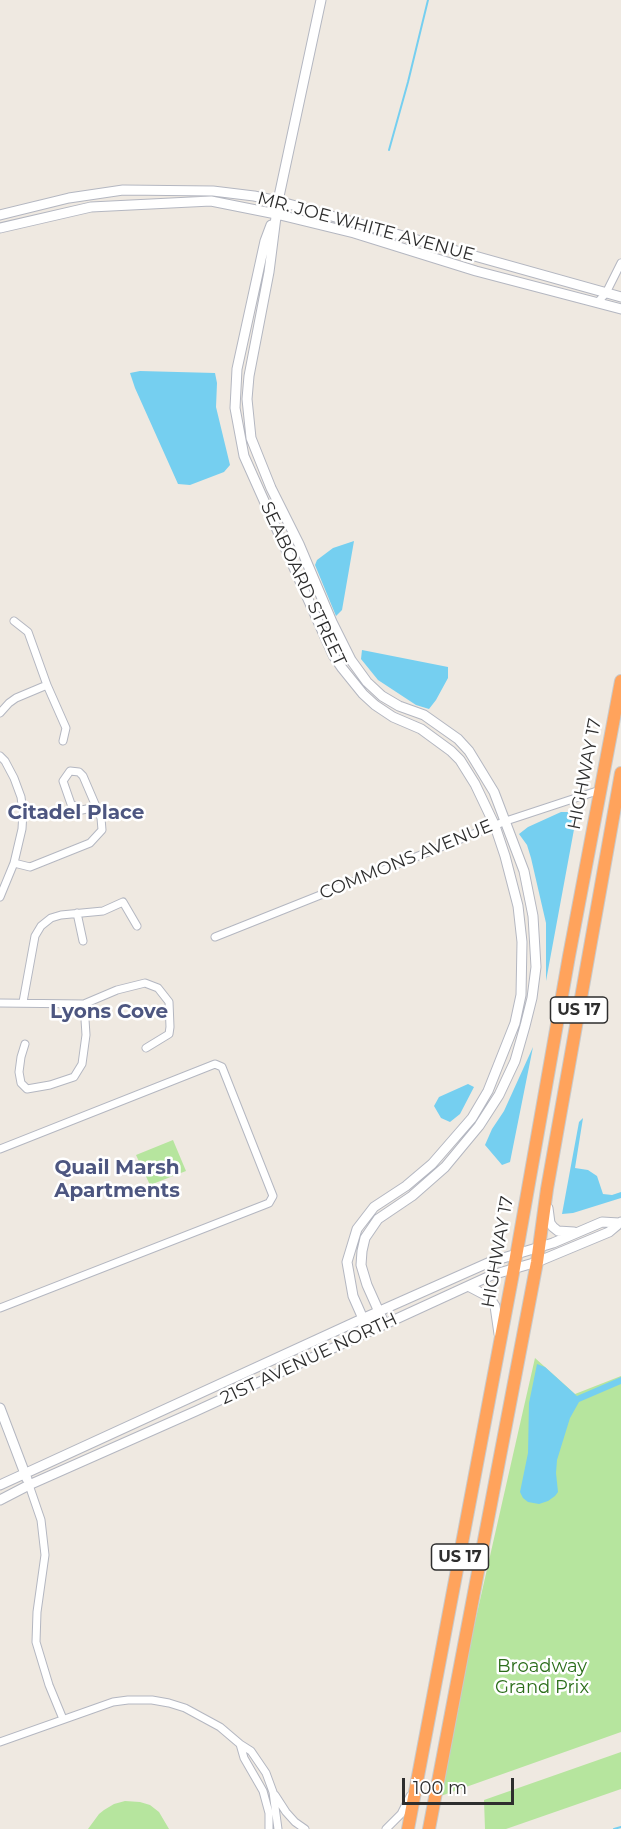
<!DOCTYPE html>
<html>
<head>
<meta charset="utf-8">
<style>
  body { margin:0 }
  #map { position:relative; width:621px; height:1829px; overflow:hidden; background:#efe9e1; font-family:Montserrat,sans-serif }
  canvas { display:block }
  .scale { position:absolute; left:402px; top:1778px; width:112px; height:27px; box-sizing:border-box; border:3px solid #2e2e2e; border-top:0; padding-left:8px; font-size:18px; line-height:21px; white-space:nowrap; color:#2e2e2e; -webkit-text-stroke:4px #fff; paint-order:stroke }
</style>
</head>
<body>
<div id="map">
<canvas width="621" height="1829"></canvas>
<div class="scale">100 m</div>
</div>
<script>
const ctx = document.querySelector('canvas').getContext('2d');
ctx.lineJoin = 'round';
function fill(path, color) { ctx.fillStyle = color; ctx.fill(path, 'evenodd'); }
const poly = rows => new Path2D(rows.map(r => 'M' + r).join(''));
function strokePath(path, color, width, dash) { ctx.strokeStyle = color; ctx.lineWidth = width; ctx.lineCap = dash ? 'butt' : 'round'; ctx.setLineDash(dash || []); ctx.stroke(path); }
function label(font, color, halo, rows, align = 'center') {
  ctx.font = font + ' Montserrat,sans-serif'; ctx.lineWidth = 5; ctx.setLineDash([]); ctx.textBaseline = 'middle'; ctx.strokeStyle = halo; ctx.fillStyle = color; for (const [text, x, y, turn = 0] of rows) {
    ctx.save(); ctx.translate(x, y); ctx.rotate((+turn || 0) * Math.PI / 180); ctx.textAlign = isNaN(turn) ? turn : align; if (halo) ctx.strokeText(text, 0, 0); ctx.fillText(text, 0, 0); ctx.restore();
  }
}
const green = poly([
  [173,1140,186,1171,150,1185,136,1155],
  [535,1358,575,1394,621,1376,621,1732,435,1798],
  [621,1752,621,1789,506,1829,485,1829,484,1800],
  [125,1801,140,1802,150,1805,159,1812,169,1829,88,1829,99,1814,104,1810,114,1804]
]);
const water = poly([
  [140,371,215,373,217,383,216,407,230,465,224,472,190,485,178,484,135,388,130,373],
  [354,541,342,610,336,616,315,565,317,560,333,548],
  [362,650,448,667,448,678,436,700,429,709,416,705,378,680,361,659],
  [561,812,570,812,574,816,575,824,546,981,546,923,531,858,527,845,519,834,528,827],
  [533,1047,510,1162,502,1165,485,1145,492,1129,504,1111],
  [468,1084,474,1087,460,1114,450,1122,441,1118,434,1106,439,1097],
  [583,1118,575,1168,588,1170,597,1176,603,1194,612,1195,621,1192,621,1198,573,1213,562,1214,579,1122],
  [537,1364,545,1367,577,1396,621,1377,621,1384,579,1402,570,1418,557,1460,556,1473,558,1492,555,1496,548,1501,539,1504,528,1502,523,1498,520,1492,528,1453,529,1403]
]);
const stream = poly([
  [389,150,408,82,428,0],
  [614,1829,621,1827]
]);
const street = poly([
  [597,303,606,293,621,263],
  [14,621,28,632,47,685,66,728,63,741],
  [0,713,9,703,16,698,47,685],
  [0,756,5,761,14,778,21,797,23,812,22,829,14,863,0,897],
  [14,863,30,867,90,843,102,830,101,818,83,776,79,772,70,771,63,781,71,804,82,810,96,807],
  [77,913,83,941],
  [215,937,506,821,600,790],
  [23,1002,35,936,41,926,51,918,61,915,103,911,123,902,137,926],
  [0,1003,84,1004,117,990,145,983,158,988,169,1002,170,1027,169,1034,146,1048],
  [25,1044,21,1057,19,1072,21,1083,27,1089,50,1085,74,1077,82,1064,86,1035,84,1004],
  [0,1149,215,1064,222,1067,273,1196,269,1203,264,1205,0,1308],
  [29,1485,41,1520,45,1555,37,1612,36,1642,49,1685,63,1719],
  [0,1742,113,1702,128,1700,152,1700,169,1703,185,1708,220,1727,240,1744,251,1751,266,1773,273,1792,278,1829],
  [240,1744,244,1758,263,1791,269,1813,269,1829],
  [275,1795,286,1812,295,1822,305,1829],
  [386,1829,401,1814,410,1796]
]);
const secondary = poly([
  [321,0,278,201,269,272,249,376,247,399,251,438,271,488,299,544,332,622,351,660,367,682,382,696,399,706,424,715,458,739,469,751,494,792,524,871,533,916,536,967,532,998,525,1026,515,1061,499,1095,479,1126,445,1167,412,1196,378,1219,365,1238,362,1251,361,1265,367,1285,384,1323],
  [0,215,69,198,123,190,213,191,254,196,278,201,621,297],
  [271,225,265,241,237,369,235,408,244,456,333,655,342,668,363,694,375,705,393,717,421,729,451,751,460,760,475,784,495,826,505,856,518,906,522,942,521,995,515,1023,488,1091,472,1118,432,1164,406,1186,374,1207,357,1229,347,1262,353,1296,368,1330],
  [0,228,91,207,211,201,276,214,354,233,476,271,621,309],
  [548,1208,550,1223,553,1227,558,1231,574,1232],
  [468,1286,489,1297,495,1306,499,1334],
  [0,1408,27,1479],
  [0,1485,364,1318,490,1262,553,1243,602,1222,619,1223],
  [0,1500,29,1485,196,1411,468,1286,492,1275,537,1262,609,1232,621,1222]
]);
const highway = poly([
  [408,1829,514,1268,569,956,621,681],
  [429,1829,537,1262,547,1189,621,773]
]);
const shields = [
  [579,1010,57],
  [460,1557,57]
];
const shieldNames = [
  ["US 17",579,1010],
  ["US 17",460,1557]
];
const streetNames = [
  ["MR. JOE WHITE AVENUE",366,227,15],
  ["SEABOARD STREET",303,584,65],
  ["HIGHWAY 17",585,774,-79],
  ["COMMONS AVENUE",406,860,-22],
  ["HIGHWAY 17",498,1252,-80],
  ["21ST AVENUE NORTH",309,1359,-25]
];
const parkNames = [
  ["Broadway",542,1667],
  ["Grand Prix",542,1688]
];
const neighbourhoodNames = [
  ["Citadel Place",76,813],
  ["Lyons Cove",109,1012],
  ["Quail Marsh",117,1168],
  ["Apartments",117,1191]
];
fill(green, '#b6e59e');
fill(water, '#75cff0');
strokePath(stream, '#75cff0', 2);
strokePath(street, '#b4b7c1', 9);
strokePath(secondary, '#b4b7c1', 11);
strokePath(highway, '#c9c9c9', 14);
strokePath(street, '#fff', 7);
strokePath(secondary, '#fff', 9);
strokePath(highway, '#ffa35c', 12);
for (const [x, y, w] of shields) { const box = new Path2D(); box.roundRect(x - w / 2, y - 13, w, 26, 4.5); ctx.fillStyle = '#fff'; ctx.fill(box); strokePath(box, '#2e2e2e', 1.5); }
label('bold 16px', '#2e2e2e', null, shieldNames);
label('18px', '#2e2e2e', '#fff', streetNames);
label('18px', '#2c6e1b', '#fff', parkNames);
label('bold 20px', '#4d5680', '#fff', neighbourhoodNames);
</script>
</body>
</html>
